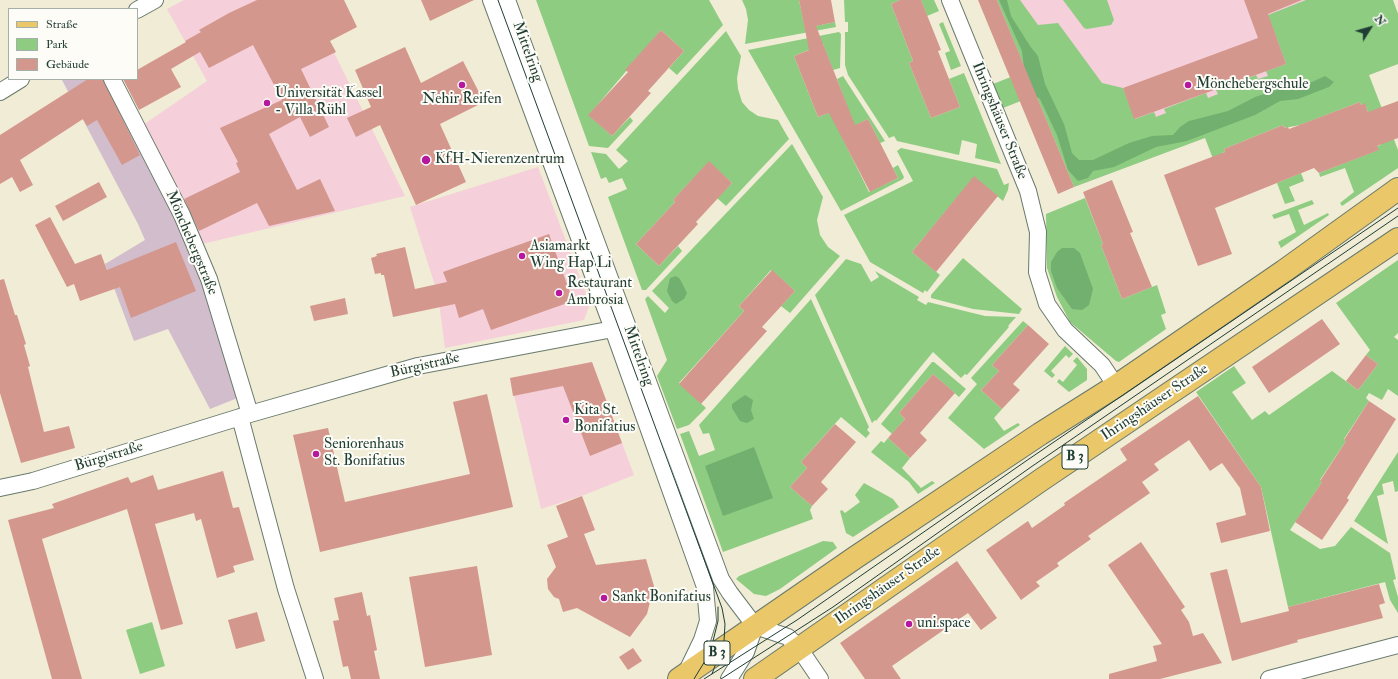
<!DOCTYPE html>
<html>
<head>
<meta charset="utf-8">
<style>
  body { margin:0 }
  #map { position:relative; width:1398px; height:679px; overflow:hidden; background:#f1ecd5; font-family:"IM FELL Double Pica",serif }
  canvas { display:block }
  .legend { position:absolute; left:8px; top:8px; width:130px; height:72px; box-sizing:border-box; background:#fdfcf7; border:1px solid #a4b0a9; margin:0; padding:5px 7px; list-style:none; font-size:12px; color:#1f3d34 }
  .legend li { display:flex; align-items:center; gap:8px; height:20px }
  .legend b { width:20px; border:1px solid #a4b0a9 }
  .north { position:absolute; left:1350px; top:8px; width:40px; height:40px; -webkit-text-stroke:3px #fdfcf7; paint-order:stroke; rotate:53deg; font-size:11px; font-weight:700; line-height:16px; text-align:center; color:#1f3d34 }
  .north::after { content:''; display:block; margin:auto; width:14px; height:18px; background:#1f3d34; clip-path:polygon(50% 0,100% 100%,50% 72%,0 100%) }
</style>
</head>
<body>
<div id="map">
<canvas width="1398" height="679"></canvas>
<ul class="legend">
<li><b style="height:5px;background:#eac769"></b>Straße</li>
<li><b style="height:11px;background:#8ecc82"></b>Park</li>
<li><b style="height:11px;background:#d4978d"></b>Gebäude</li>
</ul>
<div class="north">N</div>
</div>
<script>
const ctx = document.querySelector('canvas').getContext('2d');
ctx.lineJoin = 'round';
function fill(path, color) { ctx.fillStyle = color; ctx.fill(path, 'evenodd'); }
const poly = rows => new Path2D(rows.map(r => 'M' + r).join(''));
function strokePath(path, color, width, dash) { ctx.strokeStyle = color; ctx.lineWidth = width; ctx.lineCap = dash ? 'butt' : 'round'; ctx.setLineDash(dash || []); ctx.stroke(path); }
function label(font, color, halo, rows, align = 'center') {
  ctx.font = font + ' "IM FELL Double Pica",serif'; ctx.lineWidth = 4; ctx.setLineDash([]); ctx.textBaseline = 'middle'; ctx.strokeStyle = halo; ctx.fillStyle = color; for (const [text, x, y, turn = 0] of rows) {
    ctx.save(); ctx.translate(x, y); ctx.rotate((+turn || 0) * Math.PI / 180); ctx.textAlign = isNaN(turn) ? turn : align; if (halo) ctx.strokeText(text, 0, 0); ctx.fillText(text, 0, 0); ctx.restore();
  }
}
const built = poly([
  [184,0,308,0,405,196,202,244,143,125,207,81,167,9],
  [997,0,1393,0,1398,14,1398,64,1074,187],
  [538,167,590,304,584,320,445,348,438,295,410,207],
  [592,362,634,475,584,495,541,509,510,378]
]);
const industrial = poly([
  [108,79,177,219,204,289,240,397,210,409,168,329,134,341,105,264,145,240,138,224,62,80]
]);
const green = poly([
  [536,0,709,0,723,25,677,75,669,68,684,51,661,30,589,115,612,136,630,117,633,121,608,148,589,146],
  [742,0,799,0,805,28,835,22,836,27,745,44,748,20,746,9],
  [844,0,900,0,891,4,913,61,909,63,931,118,960,107,949,79,964,73,1001,164,975,158,977,144,962,140,959,155,897,141,894,136,889,138,848,75,845,65,845,32,848,32,848,22,845,22],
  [921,0,934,0,939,11,927,16],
  [997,0,1020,0,1038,25,1058,23,1102,83,1123,88,1135,119,1154,112,1156,117,1166,113,1164,109,1206,93,1208,98,1218,94,1216,90,1256,75,1258,79,1268,76,1266,71,1286,64,1268,15,1306,0,1393,0,1398,14,1398,64,1369,75,1398,150,1398,168,1342,206,1340,203,1354,192,1345,168,1320,177,1319,173,1378,150,1377,146,1381,145,1365,104,1361,105,1360,102,1300,125,1284,128,1283,125,1224,149,1225,152,1222,153,1226,193,1205,138,1074,187,1036,95,1003,108,993,84,1026,71],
  [1063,0,1107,0,1114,20,1111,25,1087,29,1084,28],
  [943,22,961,66,951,70,945,53,950,51,939,24],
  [726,31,741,56,737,78,738,89,742,102,749,110,758,116,778,120,789,139,726,206,717,198,732,183,709,162,673,200,675,202,636,244,659,266,678,246,682,251,646,290,642,290,608,197,627,189,622,178,609,183,606,177,601,179,591,152,606,154,619,169,628,161,616,150],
  [839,32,841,34,840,68,833,70,823,44,794,56,818,117,847,106,837,79,843,76,885,141,880,143,868,119,840,133,869,192,898,178,893,168,898,165,904,177,903,179,841,211,748,50],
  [792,144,823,197,817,220,820,235,828,247,840,256,790,313,781,306,795,291,771,270,739,306,744,311,679,383,706,408,689,425,677,429,657,376,667,360,645,299,648,296,665,313,669,308,652,291],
  [901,148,997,169,1004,185,1009,183,1008,190,1003,201,974,177,912,252,940,275,927,292,925,290,923,293,870,262,844,215,913,181,897,151],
  [1301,173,1304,181,1289,187,1295,201,1285,204,1277,183],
  [1085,198,1103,244,1101,245,1122,299,1157,285,1166,313,1161,315,1166,329,1119,362,1116,361,1070,322,1057,297,1047,268,1046,214],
  [1312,200,1314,204,1298,210,1304,225,1328,213,1329,215,1281,248,1278,242,1296,232,1289,214,1274,219,1272,215],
  [963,258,1022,309,1019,314,973,309,931,298,931,295],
  [846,259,861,264,871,282,879,277,875,271,919,297,917,300,926,305,928,302,985,316,1016,317,1008,326,1009,327,967,375,965,374,961,378,933,352,876,421,875,420,872,423,815,295],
  [1398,260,1398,333,1394,337,1398,340,1398,396,1388,389,1382,400,1369,393,1366,398,1369,401,1344,439,1346,441,1320,480,1322,482,1290,530,1320,549,1335,546,1351,527,1390,553,1396,579,1393,580,1398,597,1398,613,1390,600,1385,582,1288,607,1261,487,1196,392,1234,366,1246,383,1232,392,1252,420,1265,411,1269,415,1332,371,1358,390,1378,364,1366,355,1370,350,1336,303],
  [811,299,869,427,867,430,870,433,866,438,841,417,801,462,807,468,790,487,812,506,810,510,813,519,723,552,680,434,689,431,699,456,715,450,709,433,703,434,699,425],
  [1023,321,1028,325,992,365,999,371,981,390,1002,409,994,418,1004,431,1018,423,1020,425,984,449,948,418,977,384,971,378],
  [1065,346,1073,354,1069,358,1066,355,1051,371,1055,375,1052,378,1044,371],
  [1077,357,1087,369,1087,380,1069,392,1057,382,1059,379,1063,382,1077,365,1073,361],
  [932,362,934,362,966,389,959,397,933,374,899,413,905,419,892,434,881,424],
  [888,438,910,458,902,468,921,488,932,481,935,483,918,494,909,482,871,452,881,441,884,443],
  [1398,452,1398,491,1395,492,1393,481,1382,484,1384,494,1377,496,1388,544,1354,521],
  [864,483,893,499,899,507,853,537,846,533,840,511,842,510,845,513,860,502,855,495],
  [823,541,833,542,837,548,780,589,766,596,754,594,736,579,739,576],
  [152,622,165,666,140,674,126,630]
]);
const forest = poly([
  [999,0,1007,0,1011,16,1030,46,1038,56,1045,84,1064,124,1072,153,1079,160,1093,160,1129,143,1152,136,1173,135,1180,127,1189,121,1228,111,1255,97,1298,83,1312,82,1325,76,1334,82,1329,87,1298,99,1280,101,1255,115,1187,141,1156,147,1114,167,1093,171,1088,178,1078,181,1068,170,1057,135,1040,99,1030,93,1025,77,1022,51],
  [1062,248,1074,248,1080,253,1093,289,1089,305,1082,310,1072,309,1057,288,1051,271,1051,262,1057,252],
  [676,276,680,279,687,293,684,299,676,304,672,301,667,291,670,278],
  [745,395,753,400,751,410,754,419,747,423,740,421,732,408,732,404],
  [754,447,773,498,723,516,705,466]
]);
const building = poly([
  [257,0,344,0,357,27,330,41,336,52,301,69,329,127,310,137,300,117,269,134,297,190,320,179,335,211,269,226,257,203,199,231,184,199,240,172,236,163,238,162,220,128,282,100,253,45,209,68,200,52,171,69,181,87,139,110,123,79,137,79,137,70,186,42,185,41,201,32,199,30,229,13],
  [421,0,474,0,430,21],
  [799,0,831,0,835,22,816,26,855,125,868,119,898,178,870,192,829,113,818,117,794,56,809,50],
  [900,0,921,0,941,50,938,51,960,107,931,118,909,63,913,61,891,4],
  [978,0,997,0,1074,187,1058,194],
  [1244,0,1302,0,1268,14,1286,64,1134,119,1123,88,1258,38],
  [661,30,684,51,648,91,651,93,612,136,588,115,628,72,625,70],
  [405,47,421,83,463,61,484,102,440,124,466,182,416,205,380,125,356,137,347,118,371,107,355,70],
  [88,79,103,79,140,155,122,165,97,120,87,126,83,119,20,160,33,185,20,192,12,177,0,184,0,135],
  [1398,101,1398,138,1377,146,1379,150,1319,173,1314,168,1215,208,1232,254,1198,266,1164,175,1225,152,1224,149,1283,125,1284,128,1288,127,1289,129,1360,102,1361,105,1365,103,1368,112],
  [709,161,732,183,696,222,698,224,659,266,636,244,675,202,673,200],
  [974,176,998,196,936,272,912,252],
  [1112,180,1133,232,1130,233,1152,287,1122,299,1101,245,1103,244,1083,192],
  [99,182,107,197,63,221,55,206],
  [50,217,75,264,101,254,107,270,176,242,196,291,131,318,120,287,80,301,74,284,67,287,35,225],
  [549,234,573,301,491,330,483,309,459,318,455,304,393,317,384,275,381,275,381,273,375,274,371,258,377,256,376,254,405,247,415,289,447,282,443,272],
  [772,270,795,291,762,327,767,331,701,404,679,384,744,311,739,306],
  [4,279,15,315,17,315,26,344,24,345,30,366,28,367,44,432,69,426,75,448,21,463,0,393,0,280],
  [345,298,348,314,314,321,310,306],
  [1322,319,1340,344,1269,393,1252,367],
  [1028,325,1049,344,1013,384,1020,390,1002,409,981,390,999,371,992,365],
  [1366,355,1378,364,1358,390,1346,381],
  [592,362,622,443,590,456,563,386,513,396,510,378],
  [933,374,955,393,920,433,927,440,910,458,888,438,905,419,899,413],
  [487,394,513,507,320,552,293,435,328,428,345,502,470,474,453,402],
  [1198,396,1261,487,1270,531,1221,543,1216,523,1246,515,1240,488,1222,463,1210,471,1189,440,1154,464,1159,470,1142,482,1150,493,1088,536,1091,539,1057,563,1059,566,1036,582,1040,586,1021,600,986,550,1028,521,1032,528,1065,505,1064,503,1127,460,1120,449],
  [1369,401,1396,419,1347,498,1349,500,1322,540,1295,522,1322,482,1320,481,1346,441,1344,440],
  [835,424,856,442,821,482,828,489,812,506,790,487,807,468,801,462],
  [223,471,233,508,239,507,254,560,233,566,235,572,217,578,201,519,196,521,194,513,155,524,183,624,161,630,127,509,42,539,82,679,52,679,8,520,54,508,52,504,128,477,131,483,153,475,158,490],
  [582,496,595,530,584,534,596,565,646,559,654,586,647,614,630,637,577,608,563,612,559,599,554,597,548,589,547,579,556,567,547,545,568,537,556,506],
  [1141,542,1185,607,1181,610,1189,622,1193,636,1203,633,1222,663,1160,679,1109,679,1109,674,1157,661,1153,646,1162,644,1108,565],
  [957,561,997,618,981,630,968,613,892,666,901,679,865,679,840,643],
  [477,566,492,655,425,667,409,577],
  [1227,569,1241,623,1289,611,1288,607,1379,584,1385,603,1379,605,1383,618,1297,640,1298,642,1232,661,1210,573],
  [362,592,367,616,370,615,377,650,374,651,380,679,351,679,348,666,343,667,333,621,339,620,334,598],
  [257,612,265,641,236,649,228,620],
  [633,648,642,661,628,670,619,657]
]);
const minor = poly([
  [491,0,613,329,705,587,708,621,702,640,686,673],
  [507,0,721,579,730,593,755,626,746,652,729,679],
  [950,0,1028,191,1038,232,1037,272,1047,304,1065,330,1102,365,1116,386],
  [137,10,155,0],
  [112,79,182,215,209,279,250,414],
  [0,92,21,79],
  [240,417,286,589,315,679],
  [0,488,33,481,250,414,418,366,613,329],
  [755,626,788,637,799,648,820,679],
  [1269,679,1398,645]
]);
const primary = poly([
  [679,679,856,557,1040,434,1116,386,1284,271,1398,189],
  [755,679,1041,480,1398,239]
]);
const tram = poly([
  [498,0,722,608,725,624,724,641,712,674],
  [694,679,705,661,713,641,718,621,718,607],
  [704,679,797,620,1026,461,1398,208],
  [721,679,833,607,1031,467,1398,216]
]);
const markers = [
  [462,85,4,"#b5179e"],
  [1188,85,4,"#b5179e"],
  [267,103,4,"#b5179e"],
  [426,160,5,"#b5179e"],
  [522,256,4,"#b5179e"],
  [559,293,4,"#b5179e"],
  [566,420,4,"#b5179e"],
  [316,454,4,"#b5179e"],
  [604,598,4,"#b5179e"],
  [909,624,4,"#b5179e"]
];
const shields = [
  [1075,457,26],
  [717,653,26]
];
const shieldNames = [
  ["B 3",1075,457],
  ["B 3",717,653]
];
const streetNames = [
  ["Mittelring",527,52,70],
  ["Ihringshäuser Straße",999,121,68],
  ["Mönchebergstraße",191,243,67],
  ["Mittelring",638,356,70],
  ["Bürgistraße",425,366,-13],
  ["Ihringshäuser Straße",1155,403,-34],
  ["Bürgistraße",109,457,-17],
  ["Ihringshäuser Straße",888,586,-35]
];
const poiNames = [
  ["Mönchebergschule",1196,85],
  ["Universität Kassel",275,94],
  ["- Villa Rühl",275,111],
  ["Nehir Reifen",462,100,"center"],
  ["KfH-Nierenzentrum",435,160],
  ["Asiamarkt",530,247],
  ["Wing Hap Li",530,264],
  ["Restaurant",567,284],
  ["Ambrosia",567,301],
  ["Kita St.",574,411],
  ["Bonifatius",574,428],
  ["Seniorenhaus",324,445],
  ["St. Bonifatius",324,462],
  ["Sankt Bonifatius",612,598],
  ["uni.space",917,624]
];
fill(built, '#f5cfd9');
fill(industrial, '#d1bdcb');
fill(green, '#8ecc82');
fill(forest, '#72b070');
fill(building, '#d4978d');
strokePath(minor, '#687a6c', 18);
strokePath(primary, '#687a6c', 24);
strokePath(minor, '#fff', 16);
strokePath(primary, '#eac769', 22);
strokePath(tram, '#1f3d34', 1);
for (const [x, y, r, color] of markers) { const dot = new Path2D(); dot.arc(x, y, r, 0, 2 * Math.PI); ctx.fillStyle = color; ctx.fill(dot); strokePath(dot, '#fdfcf7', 1.5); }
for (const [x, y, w] of shields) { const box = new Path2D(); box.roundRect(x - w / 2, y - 12, w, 24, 3); ctx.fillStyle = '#fdfcf7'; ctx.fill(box); strokePath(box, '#1f3d34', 1); }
label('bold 14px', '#1f3d34', null, shieldNames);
label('15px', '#1f3d34', '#fdfcf7', streetNames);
label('15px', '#1f3d34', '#fdfcf7', poiNames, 'left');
</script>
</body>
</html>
